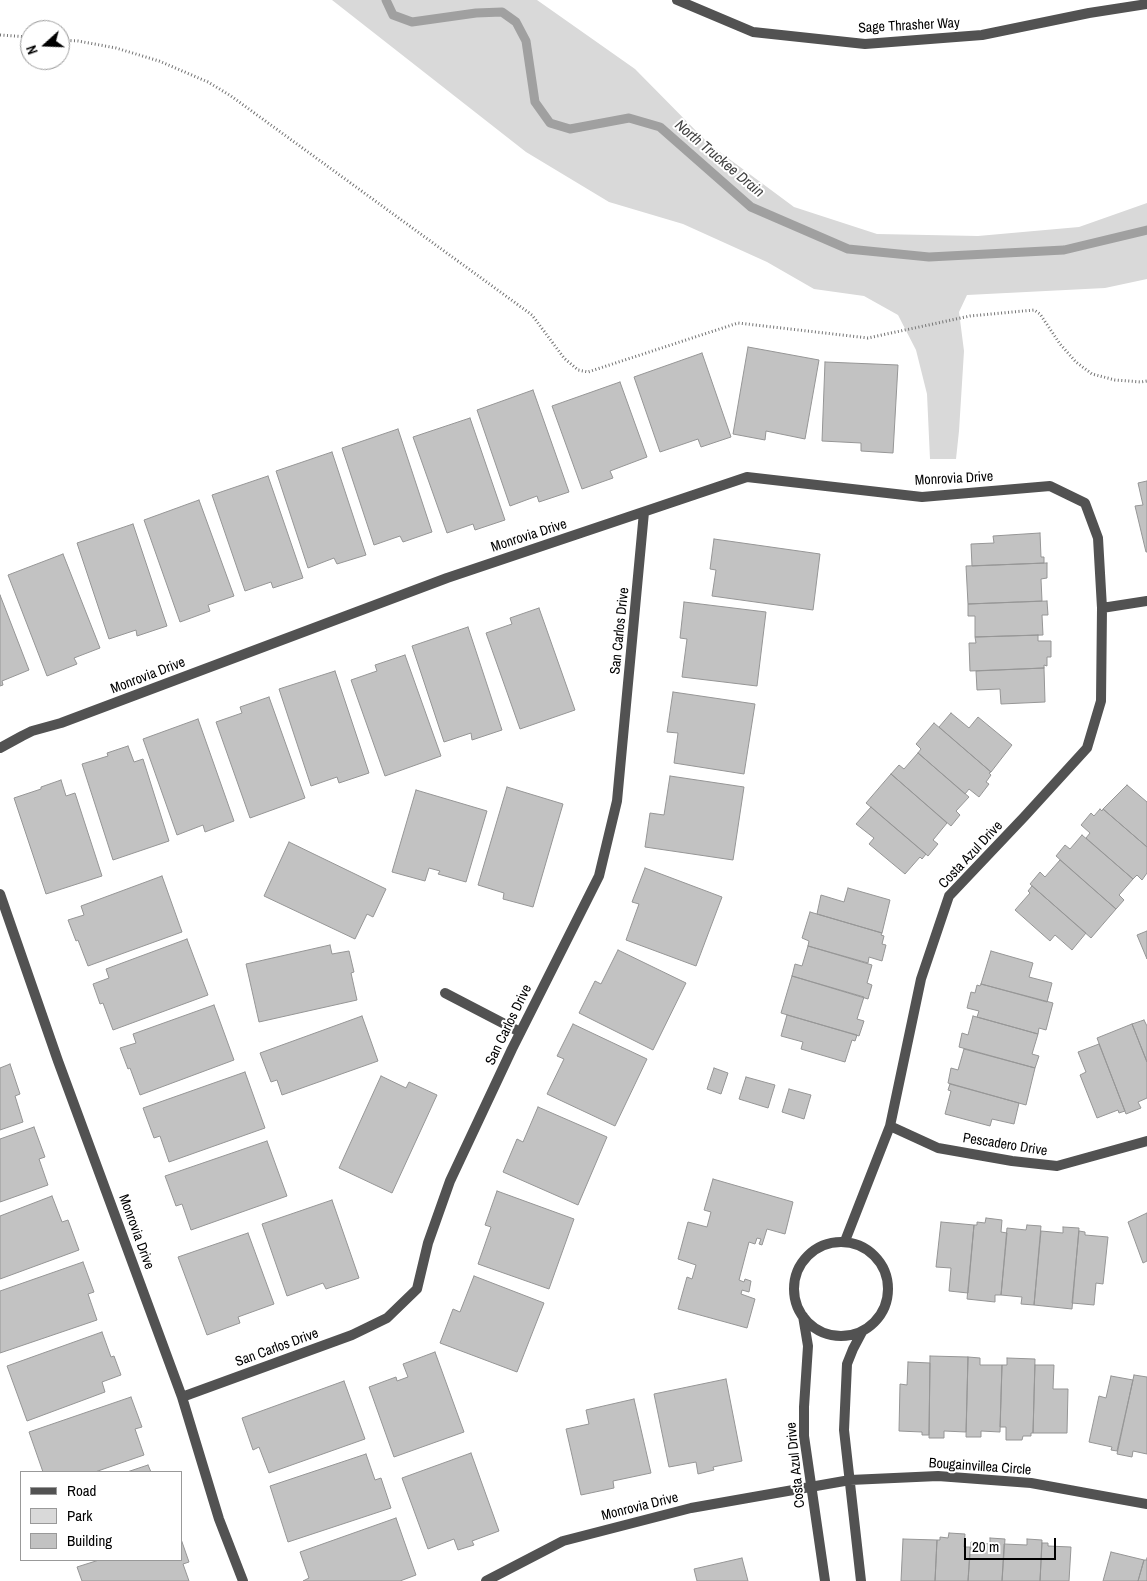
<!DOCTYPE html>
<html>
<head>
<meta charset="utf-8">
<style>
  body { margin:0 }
  #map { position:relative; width:1147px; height:1581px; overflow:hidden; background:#fff; font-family:"Archivo Narrow",sans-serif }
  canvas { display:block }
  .legend { position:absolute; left:20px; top:1471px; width:162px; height:90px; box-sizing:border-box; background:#fff; border:1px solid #999; margin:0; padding:6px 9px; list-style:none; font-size:15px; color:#000 }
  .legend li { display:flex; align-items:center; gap:10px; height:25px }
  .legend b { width:25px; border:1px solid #999 }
  .north { position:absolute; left:20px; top:20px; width:50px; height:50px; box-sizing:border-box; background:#fff; border:1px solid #999; border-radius:50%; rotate:250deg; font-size:14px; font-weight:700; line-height:20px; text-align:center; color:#000 }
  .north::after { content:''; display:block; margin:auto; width:18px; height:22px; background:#000; clip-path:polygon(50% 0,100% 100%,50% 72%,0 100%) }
  .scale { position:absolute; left:964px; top:1538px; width:92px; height:22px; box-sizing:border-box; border:2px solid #000; border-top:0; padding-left:6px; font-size:15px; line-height:18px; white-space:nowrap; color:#000; -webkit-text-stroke:4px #fff; paint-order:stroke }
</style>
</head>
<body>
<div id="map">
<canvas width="1147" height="1581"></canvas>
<ul class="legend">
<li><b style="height:6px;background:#525252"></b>Road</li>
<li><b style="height:14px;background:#d9d9d9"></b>Park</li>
<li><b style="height:14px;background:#c2c2c2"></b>Building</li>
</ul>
<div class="north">N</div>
<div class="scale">20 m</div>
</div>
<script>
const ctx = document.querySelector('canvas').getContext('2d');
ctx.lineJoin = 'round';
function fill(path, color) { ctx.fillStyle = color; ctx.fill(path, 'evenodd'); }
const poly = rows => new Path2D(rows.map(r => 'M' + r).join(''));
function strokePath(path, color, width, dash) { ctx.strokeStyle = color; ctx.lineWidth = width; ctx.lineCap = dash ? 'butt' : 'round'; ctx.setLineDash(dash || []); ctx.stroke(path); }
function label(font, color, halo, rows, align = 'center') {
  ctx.font = font + ' "Archivo Narrow",sans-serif'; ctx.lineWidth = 4; ctx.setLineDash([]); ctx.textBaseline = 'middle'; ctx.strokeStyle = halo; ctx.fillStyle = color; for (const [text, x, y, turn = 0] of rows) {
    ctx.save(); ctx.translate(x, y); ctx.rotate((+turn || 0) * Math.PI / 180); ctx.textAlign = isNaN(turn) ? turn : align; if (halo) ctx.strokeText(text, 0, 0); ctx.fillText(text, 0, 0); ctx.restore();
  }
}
const green = poly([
  [332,0,537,0,635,69,709,144,794,207,877,234,978,236,1079,227,1147,203,1147,279,1105,288,967,295,959,312,964,351,959,431,956,459,930,459,927,394,916,350,898,315,864,296,814,289,767,262,683,224,609,202,526,152]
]);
const stream = poly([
  [386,0,393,15,412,22,476,13,502,12,516,22,526,41,535,102,550,123,570,129,629,118,660,127,751,207,848,249,929,257,1064,250,1147,230]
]);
const building = poly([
  [748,347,819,360,805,439,766,431,765,440,733,434,748,347],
  [702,353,731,437,701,447,698,439,660,452,634,377,702,353],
  [825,362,898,365,893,453,861,451,861,443,822,441,825,362],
  [620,382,647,457,610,471,613,478,582,489,552,406,620,382],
  [533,390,569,492,539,502,537,496,510,506,477,410,533,390],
  [470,418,505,520,475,530,473,524,447,533,413,437,470,418],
  [398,429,432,532,403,542,400,536,374,545,342,448,398,429],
  [332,452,366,555,337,564,334,558,308,568,276,471,332,452],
  [268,476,303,578,273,588,271,582,245,591,212,495,268,476],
  [1147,481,1147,552,1146,552,1135,506,1143,505,1138,483,1147,481],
  [199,500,234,596,208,605,210,611,180,622,144,520,199,500],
  [133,524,167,626,137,636,136,630,109,639,77,543,133,524],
  [1040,533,1041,557,1044,557,1044,563,972,566,971,544,994,543,993,536,1040,533],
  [714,539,820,554,813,610,712,596,716,570,710,569,714,539],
  [63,554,100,648,74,658,77,664,47,676,8,575,63,554],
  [1047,563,1047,578,1041,579,1042,601,968,604,966,566,1047,563],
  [0,595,29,670,2,681,3,685,0,686,0,595],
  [1047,601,1048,615,1042,615,1043,635,975,637,975,616,968,616,968,604,1047,601],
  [684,602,766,612,757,686,682,677,687,639,680,638,684,602],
  [539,608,575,710,520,729,486,633,512,624,510,618,539,608],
  [468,627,502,730,472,740,471,733,444,742,412,646,468,627],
  [1038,635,1038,641,1051,641,1051,657,1047,657,1047,666,1044,665,1044,668,970,671,969,643,976,643,975,637,1038,635],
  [405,655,441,756,385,776,351,680,377,671,375,665,405,655],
  [1044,668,1045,702,1001,704,1000,689,977,690,976,671,1044,668],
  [335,671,369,773,339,783,337,777,311,786,279,689,335,671],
  [673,692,755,704,744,774,674,763,678,733,667,732,673,692],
  [269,697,305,798,250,818,216,722,242,713,240,707,269,697],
  [951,713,969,728,978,717,1012,745,991,772,939,727,951,713],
  [198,719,234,821,205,832,203,825,177,835,143,739,198,719],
  [934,723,991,772,989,773,991,775,986,782,989,784,979,797,969,789,965,794,918,753,921,749,916,744,934,723],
  [128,746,134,762,143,759,169,841,113,860,82,764,108,756,107,753,128,746],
  [918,753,969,797,956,811,960,815,951,826,891,774,899,765,904,769,918,753],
  [891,774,947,823,933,840,938,844,928,856,866,803,891,774],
  [670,776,744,787,733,860,645,847,650,813,664,815,670,776],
  [61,780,66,796,75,793,102,876,46,894,14,798,41,789,41,787,61,780],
  [1127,785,1147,802,1147,847,1103,809,1127,785],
  [507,787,563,804,533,907,503,899,504,893,478,885,507,787],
  [416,790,487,811,466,882,438,874,440,871,429,868,425,881,392,872,416,790],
  [871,807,926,854,922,859,920,857,905,874,869,844,874,838,856,824,871,807],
  [1100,809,1102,811,1103,809,1147,847,1147,873,1142,880,1137,875,1133,879,1086,838,1090,833,1081,825,1091,813,1094,816,1100,809],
  [1082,835,1133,879,1119,895,1124,900,1116,909,1056,856,1065,845,1070,849,1082,835],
  [289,842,386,889,373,917,367,914,355,939,264,896,289,842],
  [1060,860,1116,909,1091,938,1030,884,1040,872,1045,877,1060,860],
  [645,868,722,897,696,966,626,940,639,904,632,902,645,868],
  [162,876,182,932,88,966,78,940,76,941,68,920,84,915,81,906,162,876],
  [1032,886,1086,933,1072,950,1055,935,1050,941,1015,910,1030,893,1028,891,1032,886],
  [848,888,890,900,882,933,817,914,821,895,844,902,848,888],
  [810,912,882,933,881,935,884,936,882,944,886,945,882,961,869,957,868,963,808,946,809,941,802,938,810,912],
  [1147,931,1147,959,1137,935,1147,931],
  [187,939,208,995,113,1030,103,1003,100,1004,93,984,109,978,106,969,187,939],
  [330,945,332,954,349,951,354,972,351,973,357,1000,259,1022,246,964,330,945],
  [808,946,872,965,867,983,872,985,868,999,792,976,795,964,802,966,808,946],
  [618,950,686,983,653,1050,579,1013,595,981,601,984,618,950],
  [991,951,1033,963,1029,977,1052,983,1047,1002,981,984,991,951],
  [792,976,864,997,857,1019,864,1021,859,1036,781,1013,792,976],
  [981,984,1053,1003,1046,1030,1039,1028,1038,1034,977,1017,979,1011,967,1008,971,992,975,993,977,985,980,986,981,984],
  [214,1005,234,1060,140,1095,130,1068,128,1069,120,1048,136,1043,133,1034,214,1005],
  [787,1015,857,1035,855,1041,852,1040,845,1062,801,1049,803,1042,781,1036,787,1015],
  [362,1016,378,1061,282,1095,277,1080,271,1082,260,1053,362,1016],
  [973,1016,1038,1034,1032,1054,1039,1056,1035,1068,959,1047,962,1033,968,1035,973,1016],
  [1144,1020,1147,1026,1147,1062,1132,1024,1144,1020],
  [573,1024,647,1059,615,1126,547,1094,564,1059,557,1056,573,1024],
  [1132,1024,1147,1062,1147,1098,1138,1102,1141,1108,1126,1114,1097,1038,1132,1024],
  [1099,1044,1125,1111,1119,1113,1118,1110,1097,1118,1080,1075,1086,1072,1078,1052,1099,1044],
  [964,1049,1035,1068,1026,1105,948,1083,951,1068,958,1070,964,1049],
  [10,1064,20,1094,15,1096,23,1122,0,1130,0,1068,10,1064],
  [714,1068,728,1073,721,1094,707,1089,714,1068],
  [245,1072,265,1128,169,1162,160,1136,154,1138,143,1108,245,1072],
  [381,1076,406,1088,409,1082,437,1095,392,1193,339,1168,381,1076],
  [746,1077,775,1085,768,1108,739,1099,746,1077],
  [950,1084,1019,1103,1014,1124,992,1119,990,1126,945,1114,951,1091,948,1090,950,1084],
  [789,1089,811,1095,804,1119,782,1112,789,1089],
  [538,1107,607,1137,578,1205,503,1172,517,1139,523,1142,538,1107],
  [34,1127,45,1157,39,1159,48,1185,0,1202,0,1139,34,1127],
  [267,1141,287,1196,191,1230,182,1204,176,1206,165,1176,267,1141],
  [713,1179,793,1202,785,1234,767,1229,762,1245,759,1244,761,1239,757,1238,755,1244,749,1242,739,1280,744,1282,745,1279,751,1281,749,1292,742,1290,741,1294,755,1299,747,1328,678,1309,687,1277,692,1279,696,1265,678,1259,688,1222,707,1227,711,1212,704,1210,713,1179],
  [497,1191,574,1219,549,1289,478,1264,491,1227,485,1225,497,1191],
  [52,1196,62,1222,68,1220,79,1250,0,1279,0,1216,52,1196],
  [332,1200,359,1278,326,1289,323,1283,287,1296,262,1224,332,1200],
  [1147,1213,1147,1261,1143,1263,1128,1222,1147,1213],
  [986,1218,1002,1220,1001,1232,1007,1233,1001,1295,995,1295,995,1302,967,1299,974,1225,977,1225,977,1222,985,1223,986,1218],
  [941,1222,974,1225,968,1293,949,1291,951,1268,936,1267,941,1222],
  [1027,1225,1041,1226,1034,1305,1021,1304,1022,1297,1001,1295,1007,1228,1026,1230,1027,1225],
  [1063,1227,1079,1228,1072,1309,1034,1305,1041,1231,1063,1233,1063,1227],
  [1079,1231,1085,1232,1085,1235,1108,1237,1103,1284,1096,1283,1094,1305,1072,1303,1079,1231],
  [248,1233,274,1304,238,1317,240,1323,207,1335,178,1257,248,1233],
  [83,1262,94,1292,88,1294,97,1320,0,1353,0,1291,83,1262],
  [474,1276,544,1303,517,1372,440,1343,453,1309,460,1312,474,1276],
  [102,1332,111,1357,114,1356,121,1375,102,1382,105,1392,27,1421,7,1366,102,1332],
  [435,1352,464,1432,394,1457,369,1387,396,1377,397,1381,408,1377,403,1364,435,1352],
  [930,1356,968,1357,966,1432,944,1431,944,1438,929,1438,930,1356],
  [968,1357,980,1358,980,1365,1002,1365,1000,1432,981,1431,981,1437,966,1437,968,1357],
  [1007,1358,1035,1359,1033,1433,1031,1433,1031,1436,1023,1436,1022,1440,1006,1440,1006,1427,1000,1427,1002,1365,1007,1365,1007,1358],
  [908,1362,930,1363,929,1435,922,1435,922,1432,899,1431,900,1384,907,1385,908,1362],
  [1035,1365,1054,1365,1053,1389,1068,1389,1067,1433,1033,1433,1035,1365],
  [1134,1375,1147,1377,1147,1454,1133,1451,1132,1457,1117,1454,1134,1375],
  [1111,1376,1133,1380,1117,1451,1111,1450,1112,1447,1089,1442,1099,1396,1106,1398,1111,1376],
  [726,1379,742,1461,713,1467,714,1470,698,1474,696,1462,669,1467,654,1394,726,1379],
  [344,1381,365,1439,269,1473,259,1447,253,1450,242,1418,344,1381],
  [131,1397,142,1427,135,1429,144,1455,95,1472,43,1472,29,1432,131,1397],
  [634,1399,651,1473,613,1481,614,1488,581,1495,566,1429,589,1424,586,1410,634,1399],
  [471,1453,499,1531,472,1541,474,1545,458,1550,454,1539,428,1549,402,1478,471,1453],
  [366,1454,375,1480,381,1478,391,1508,288,1542,270,1486,366,1454],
  [148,1465,151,1472,127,1472,148,1465],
  [396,1518,416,1575,400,1581,303,1581,309,1578,300,1552,396,1518],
  [949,1533,965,1534,964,1547,970,1547,968,1581,935,1581,937,1540,940,1540,940,1537,948,1538,949,1533],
  [990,1538,1005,1539,1002,1581,968,1581,971,1542,990,1544,990,1538],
  [181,1539,189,1562,183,1564,189,1581,82,1581,77,1567,99,1560,181,1560,181,1539],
  [903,1539,937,1540,935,1581,901,1581,903,1539],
  [1027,1539,1042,1540,1040,1581,1002,1581,1004,1544,1027,1545,1027,1539],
  [1042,1543,1048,1543,1048,1546,1071,1547,1069,1581,1040,1581,1042,1543],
  [1111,1552,1144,1560,1138,1581,1103,1581,1111,1552],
  [742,1558,748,1581,697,1581,694,1569,742,1558],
  [1147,1558,1147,1581,1138,1581,1144,1560,1147,1560,1147,1558]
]);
const path = poly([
  [0,35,30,37],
  [60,40,78,41,116,48,159,61,208,82,231,96,532,315,564,358,578,370,588,372,738,323,868,338,970,316,1034,310,1040,314,1060,344,1076,362,1092,374,1115,380,1141,382,1147,381]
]);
const lane = poly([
  [445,993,520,1032]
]);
const street = poly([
  [677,0,753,32,865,44,982,35,1089,13,1147,4],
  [1102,608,1147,601],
  [0,748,22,736,32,731,61,723,447,578,747,477,922,497,1050,486,1085,503,1098,538,1102,608,1101,701,1087,748,1024,817,949,896,921,979,890,1126,845,1241],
  [0,894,58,1061,182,1397,219,1519,243,1581],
  [890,1126,938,1148,1012,1161,1057,1166,1147,1141],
  '794 1289a47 47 0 1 1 94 0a47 47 0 1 1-94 0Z',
  [803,1316,808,1346,804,1407,804,1436,825,1581],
  [182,1397,352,1335,387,1318,417,1289,428,1243,450,1181,512,1049,599,876,617,801,644,512],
  [486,1581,563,1541,691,1508,850,1480,938,1476,1031,1483,1147,1504],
  [861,1581,844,1430,847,1364,853,1349,862,1332]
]);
const streetNames = [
  ["Sage Thrasher Way",909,26,-3],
  ["Monrovia Drive",954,479,-3],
  ["Monrovia Drive",529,536,-18],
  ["San Carlos Drive",620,631,-84],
  ["Monrovia Drive",148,676,-21],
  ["Costa Azul Drive",971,855,-47],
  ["San Carlos Drive",509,1025,-64],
  ["Pescadero Drive",1005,1145,9],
  ["Monrovia Drive",136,1232,70],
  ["San Carlos Drive",277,1348,-20],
  ["Costa Azul Drive",796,1465,-96],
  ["Bougainvillea Circle",980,1467,4],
  ["Monrovia Drive",640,1507,-14]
];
const waterNames = [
  ["North Truckee Drain",719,159,40]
];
fill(green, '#d9d9d9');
strokePath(stream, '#a0a0a0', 9);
fill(building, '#c2c2c2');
strokePath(building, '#969696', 1);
strokePath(path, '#747474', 3, [1, 2.5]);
strokePath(lane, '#525252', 10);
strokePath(street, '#525252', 10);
label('14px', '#000', '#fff', streetNames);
label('italic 15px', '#414141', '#fff', waterNames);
</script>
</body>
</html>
